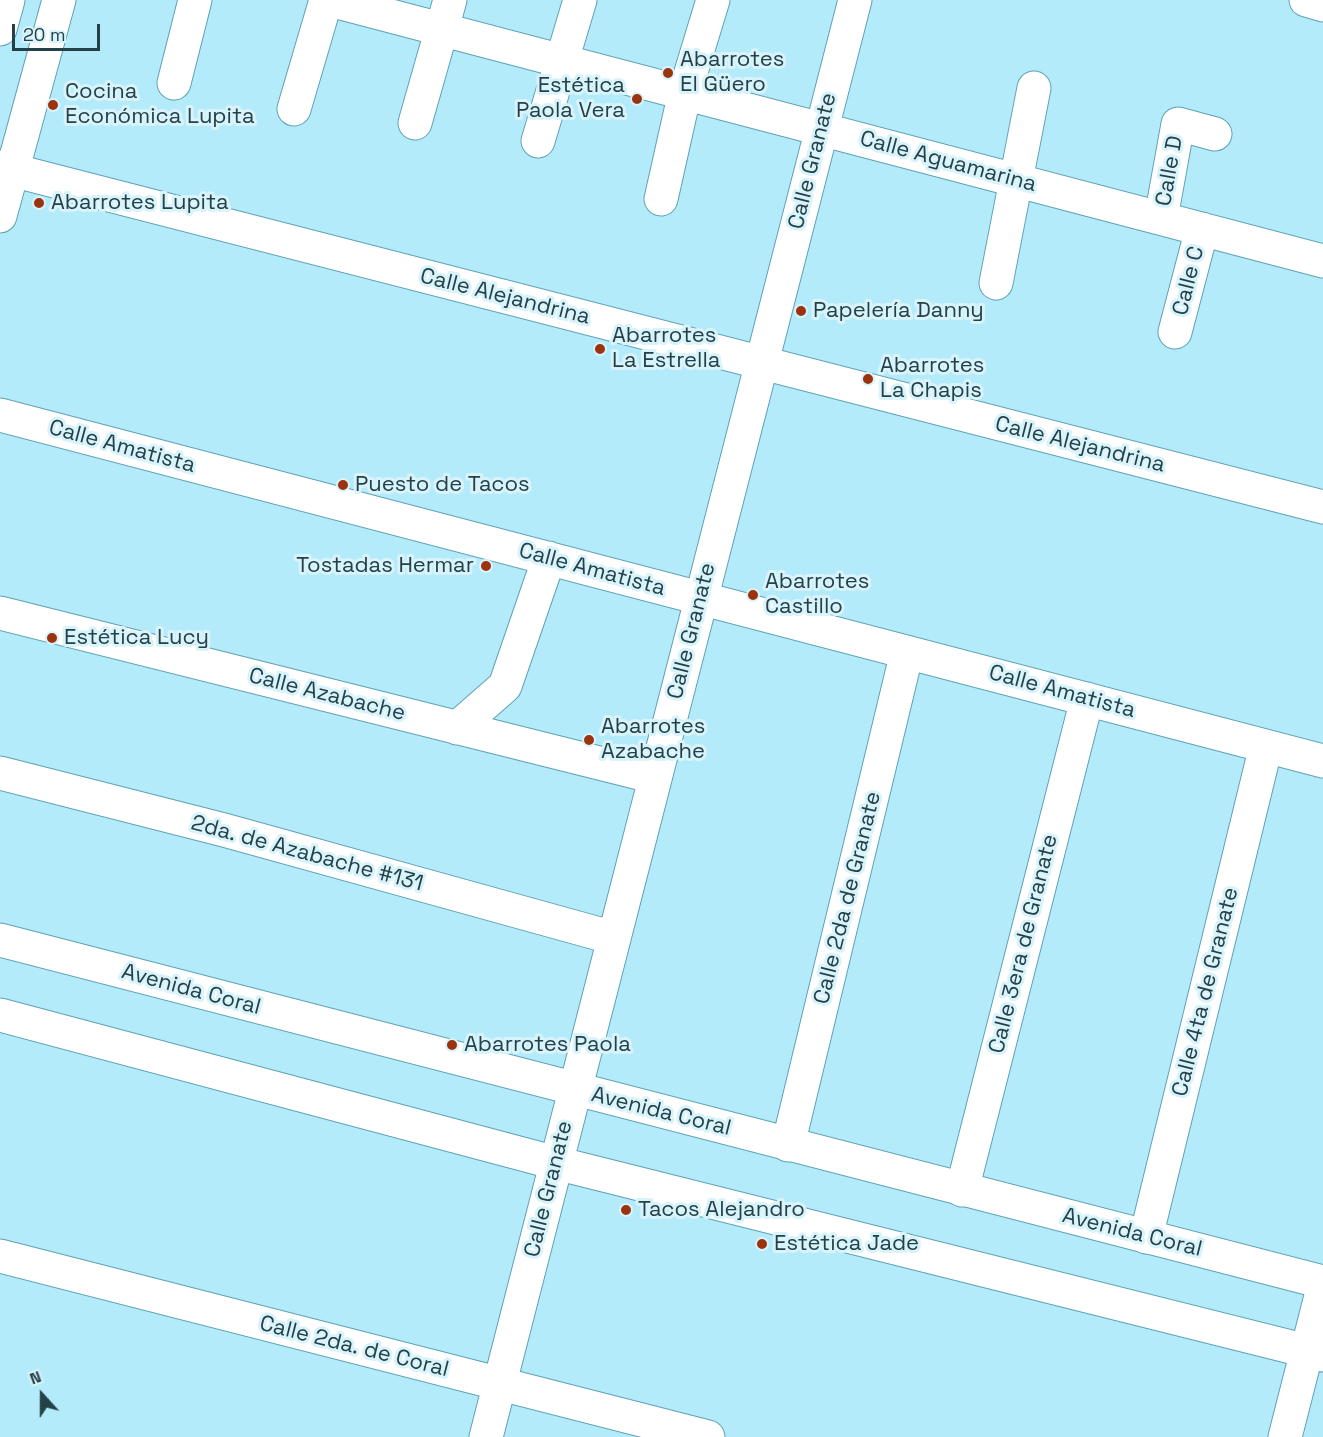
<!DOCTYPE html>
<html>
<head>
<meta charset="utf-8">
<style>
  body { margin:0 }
  #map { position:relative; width:1323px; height:1437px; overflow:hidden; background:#b4ebfb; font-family:"Space Grotesk",sans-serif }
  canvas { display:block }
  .north { position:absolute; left:12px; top:1365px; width:60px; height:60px; -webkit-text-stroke:4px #d9f3fb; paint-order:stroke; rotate:339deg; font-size:16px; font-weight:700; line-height:24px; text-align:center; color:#244149 }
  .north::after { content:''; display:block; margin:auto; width:21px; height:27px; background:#244149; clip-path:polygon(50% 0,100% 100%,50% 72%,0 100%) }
  .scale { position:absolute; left:12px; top:24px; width:88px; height:27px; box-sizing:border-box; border:3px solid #244149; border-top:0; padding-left:8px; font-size:18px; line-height:21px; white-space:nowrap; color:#244149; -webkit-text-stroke:4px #d9f3fb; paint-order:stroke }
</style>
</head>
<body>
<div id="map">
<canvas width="1323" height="1437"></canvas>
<div class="north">N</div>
<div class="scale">20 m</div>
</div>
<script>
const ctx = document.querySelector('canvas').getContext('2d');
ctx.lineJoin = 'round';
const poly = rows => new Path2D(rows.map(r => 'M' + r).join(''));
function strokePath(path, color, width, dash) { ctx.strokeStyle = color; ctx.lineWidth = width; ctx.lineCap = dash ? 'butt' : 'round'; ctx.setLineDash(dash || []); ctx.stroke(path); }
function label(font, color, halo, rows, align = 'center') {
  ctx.font = font + ' "Space Grotesk",sans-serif'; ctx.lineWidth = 6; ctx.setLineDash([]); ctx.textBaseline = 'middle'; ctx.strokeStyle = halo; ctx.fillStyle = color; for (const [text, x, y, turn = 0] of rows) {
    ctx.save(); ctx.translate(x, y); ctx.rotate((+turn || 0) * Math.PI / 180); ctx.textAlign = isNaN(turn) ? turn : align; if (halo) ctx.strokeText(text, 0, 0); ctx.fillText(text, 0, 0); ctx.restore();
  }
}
const street = poly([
  [330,0,1323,261],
  [1306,0,1323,5],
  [174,83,195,0],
  [294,109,326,0],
  [415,123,450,0],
  [538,141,580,0],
  [0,167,1323,507],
  [661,199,685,92,713,0],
  [1161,218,1178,124,1215,134],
  [996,283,1034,88],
  [1175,332,1202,229],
  [0,415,1323,761],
  [0,613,655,777],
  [457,728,505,686,549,558],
  [0,773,224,830,614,938],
  [788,1145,907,652],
  [962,1190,1087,699],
  [1146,1237,1266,746],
  [0,1256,708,1437],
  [486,1437,855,0],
  [1285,1437,1323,1288]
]);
const secondary = poly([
  [0,29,8,0],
  [0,216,59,0],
  [0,940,1323,1282],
  [0,1015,556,1163,1323,1355]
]);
const markers = [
  [668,73,6,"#9a330e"],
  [637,99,6,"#9a330e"],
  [53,105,6,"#9a330e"],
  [39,203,6,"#9a330e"],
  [801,311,6,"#9a330e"],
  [600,349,6,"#9a330e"],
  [868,379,6,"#9a330e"],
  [343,485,6,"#9a330e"],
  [486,566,6,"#9a330e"],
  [753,595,6,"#9a330e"],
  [52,638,6,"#9a330e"],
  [589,740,6,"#9a330e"],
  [452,1045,6,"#9a330e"],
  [626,1210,6,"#9a330e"],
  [762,1244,6,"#9a330e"]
];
const poiNames = [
  ["Abarrotes",680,60],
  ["El Güero",680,85],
  ["Estética",625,86,"right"],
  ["Paola Vera",625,111,"right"],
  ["Cocina",65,92],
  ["Económica Lupita",65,117],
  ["Abarrotes Lupita",51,203],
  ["Papelería Danny",813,311],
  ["Abarrotes",612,336],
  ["La Estrella",612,361],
  ["Abarrotes",880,366],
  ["La Chapis",880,391],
  ["Puesto de Tacos",355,485],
  ["Tostadas Hermar",474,566,"right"],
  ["Abarrotes",765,582],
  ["Castillo",765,607],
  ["Estética Lucy",64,638],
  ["Abarrotes",601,727],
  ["Azabache",601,752],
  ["Abarrotes Paola",464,1045],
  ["Tacos Alejandro",638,1210],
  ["Estética Jade",774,1244]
];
const streetNames = [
  ["Calle Granate",813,161,-76],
  ["Calle Aguamarina",948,162,15],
  ["Calle D",1170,171,-80],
  ["Calle C",1189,281,-76],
  ["Calle Alejandrina",505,297,14],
  ["Calle Alejandrina",1080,445,14],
  ["Calle Amatista",122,447,15],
  ["Calle Amatista",592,570,15],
  ["Calle Granate",692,631,-76],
  ["Calle Amatista",1062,692,15],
  ["Calle Azabache",327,695,14],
  ["2da. de Azabache #131",307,854,15],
  ["Calle 2da de Granate",848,898,-76],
  ["Calle 3era de Granate",1024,944,-76],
  ["Avenida Coral",191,990,15],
  ["Calle 4ta de Granate",1206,992,-76],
  ["Avenida Coral",661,1112,14],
  ["Calle Granate",549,1189,-76],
  ["Avenida Coral",1132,1233,14],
  ["Calle 2da. de Coral",354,1347,14]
];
strokePath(street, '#5da2b5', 35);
strokePath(secondary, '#5da2b5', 35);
strokePath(street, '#fff', 33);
strokePath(secondary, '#fff', 33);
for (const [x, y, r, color] of markers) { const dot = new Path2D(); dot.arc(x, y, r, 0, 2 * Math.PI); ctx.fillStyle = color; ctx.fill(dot); strokePath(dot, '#d9f3fb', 2); }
label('22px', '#244149', '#d9f3fb', poiNames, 'left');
label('22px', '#244149', '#d9f3fb', streetNames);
</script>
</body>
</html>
